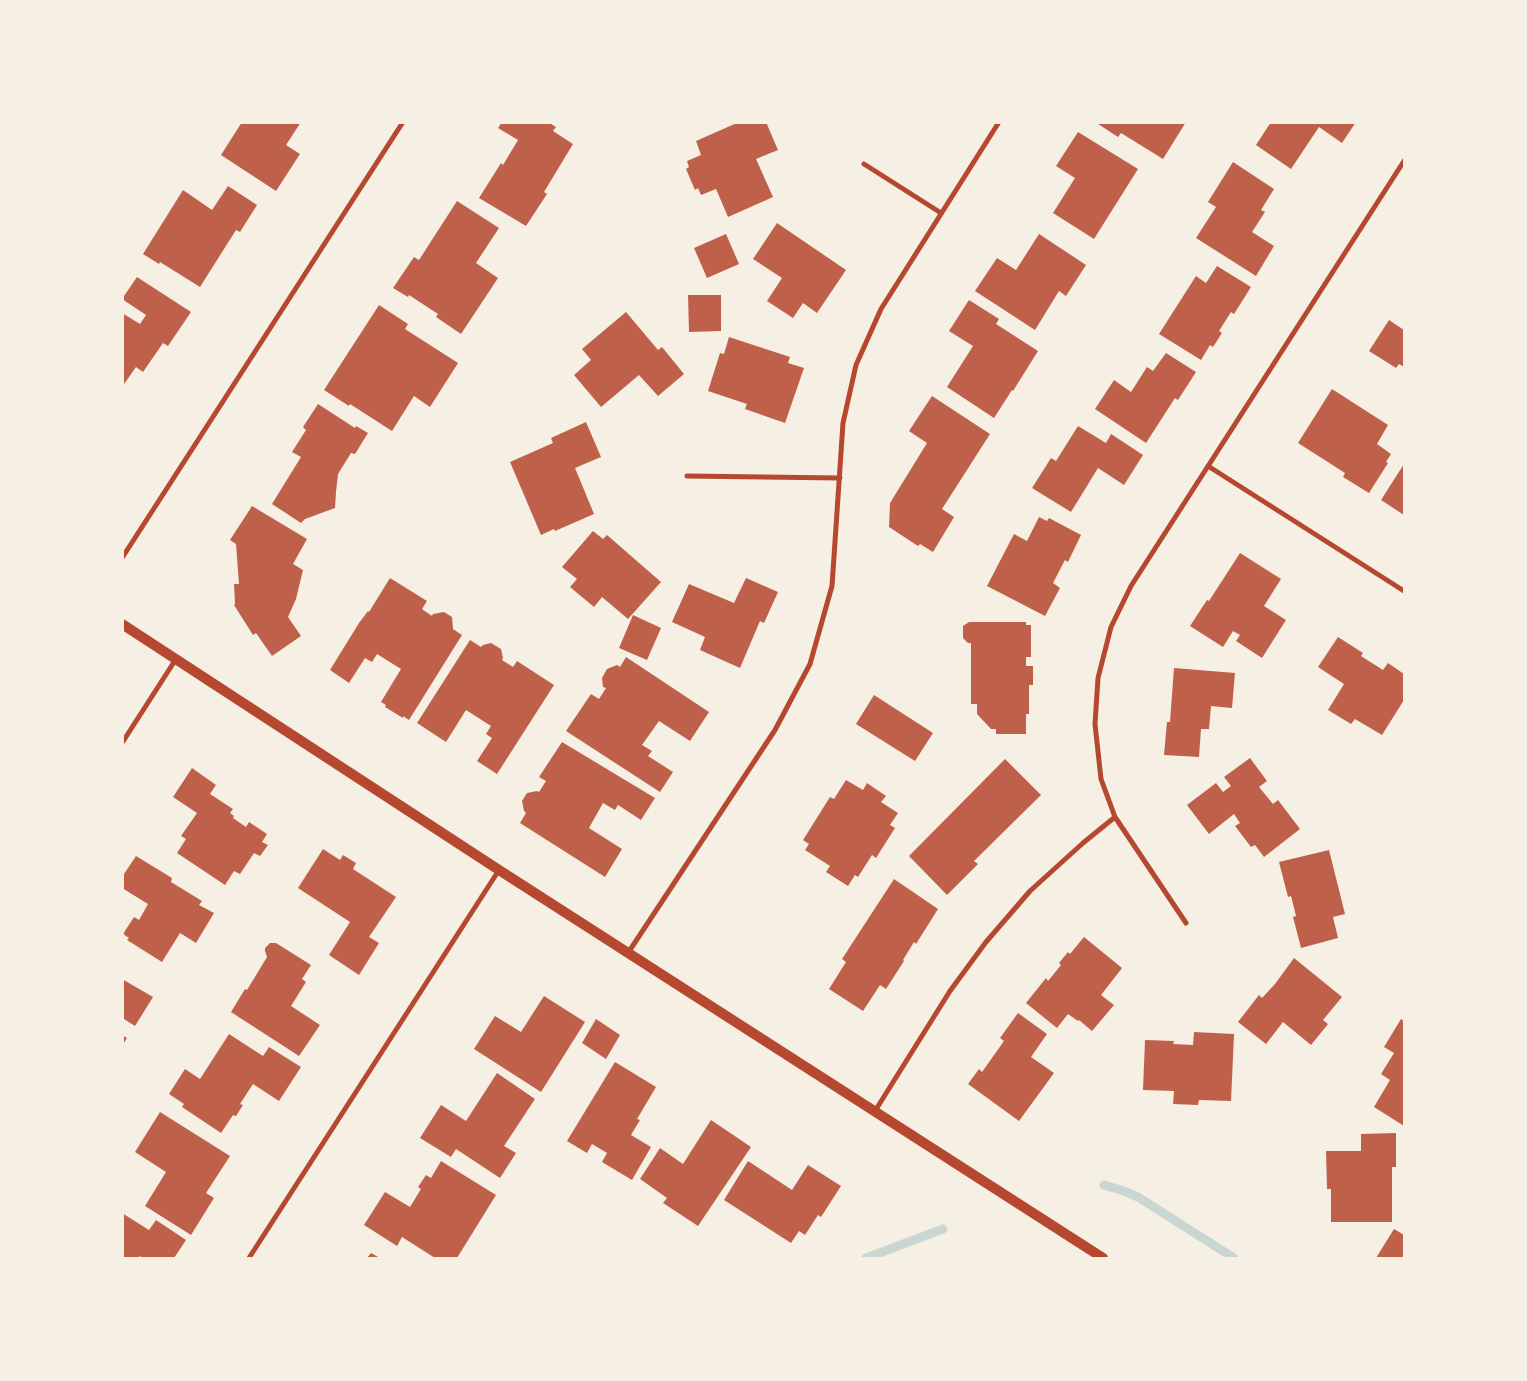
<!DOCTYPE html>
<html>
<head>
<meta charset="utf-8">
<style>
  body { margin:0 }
  #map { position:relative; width:1527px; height:1381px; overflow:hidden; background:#f6efe4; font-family:"Golos Text",sans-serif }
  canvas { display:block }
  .frame { position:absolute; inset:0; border:124px solid #f6efe4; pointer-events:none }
</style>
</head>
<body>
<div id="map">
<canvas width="1527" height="1381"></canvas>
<div class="frame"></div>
</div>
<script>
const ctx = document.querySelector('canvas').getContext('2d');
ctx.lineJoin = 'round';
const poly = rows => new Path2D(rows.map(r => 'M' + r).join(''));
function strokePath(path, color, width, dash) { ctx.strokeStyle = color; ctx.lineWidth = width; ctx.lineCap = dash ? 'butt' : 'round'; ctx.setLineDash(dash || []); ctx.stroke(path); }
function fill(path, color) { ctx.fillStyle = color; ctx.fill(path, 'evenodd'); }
const stream = poly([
  [1104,1185,1121,1190,1138,1197,1234,1258],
  [866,1258,943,1229]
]);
const building = poly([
  [242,122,301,122,286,145,300,154,276,191,221,155],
  [502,122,548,122,556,127,553,131,573,144,544,192,547,194,526,226,479,198,501,163,503,165,518,140,498,128],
  [739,122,766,122,778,150,756,159,773,197,728,217,716,189,701,195,698,188,695,190,686,169,689,167,687,161,701,155,696,141],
  [1095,122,1186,122,1163,159,1121,133,1118,137],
  [1271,122,1356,122,1342,143,1319,127,1291,169,1256,145],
  [1078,132,1138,169,1094,239,1053,213,1075,178,1056,166],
  [1233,162,1274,189,1261,210,1265,212,1252,232,1274,246,1256,276,1196,238,1216,207,1208,202],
  [228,186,257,205,240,232,236,230,200,287,160,262,159,264,143,254,183,190,212,210],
  [457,201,499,228,476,263,498,278,461,334,436,317,438,314,409,295,408,297,393,288,414,257,419,260],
  [777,223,846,270,817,313,803,303,793,318,767,301,782,278,753,259],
  [726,234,739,264,707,278,694,248],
  [1039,234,1086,265,1066,296,1059,291,1035,330,975,291,997,258,1016,270],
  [1217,266,1251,287,1234,314,1231,312,1219,331,1222,333,1213,347,1210,345,1201,360,1159,334,1196,276,1206,283],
  [137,277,191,312,168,346,163,343,143,372,136,367,122,387,122,313,140,324,146,315,122,299],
  [688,295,721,295,721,331,689,332],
  [969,300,999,319,996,324,1038,351,1013,391,1012,390,994,418,947,387,973,346,949,331],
  [379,305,408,324,405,329,458,363,430,407,414,396,392,431,350,404,349,406,324,390],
  [626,312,658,350,662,347,684,374,658,396,639,375,601,407,574,375,591,360,582,349],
  [1389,320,1404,330,1404,367,1399,364,1396,368,1369,351],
  [729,337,790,357,788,363,804,368,785,423,745,409,747,404,708,391,720,353,724,354],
  [1166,353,1196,372,1178,400,1175,398,1146,443,1095,409,1114,380,1131,392,1147,367,1153,371],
  [1332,389,1388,425,1377,444,1391,454,1386,462,1388,463,1369,493,1343,477,1345,473,1298,443],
  [932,396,990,434,942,509,954,517,933,552,920,544,918,546,889,527,890,503,927,443,909,431],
  [318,404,355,428,356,426,368,433,355,454,351,453,338,474,336,492,335,508,305,519,301,523,272,504,301,457,292,452,306,430,303,427],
  [586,422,601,457,575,468,594,514,555,531,554,529,541,535,510,462,553,443,551,438],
  [1078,426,1106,443,1111,434,1143,455,1124,485,1098,468,1071,512,1032,488,1051,458,1056,461],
  [1404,464,1404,515,1381,500],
  [252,506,307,539,293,564,303,570,296,599,288,617,301,636,272,656,256,633,253,635,234,605,235,604,234,584,239,584,236,544,230,540],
  [1039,517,1047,521,1049,518,1081,535,1068,562,1065,560,1053,583,1060,588,1045,616,987,586,1014,534,1027,541],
  [593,531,603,539,607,535,661,582,628,619,602,597,594,607,570,587,577,579,562,567],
  [1240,553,1281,579,1264,606,1286,620,1262,658,1236,641,1240,635,1233,631,1223,647,1190,626,1207,600,1209,601],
  [390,578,427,601,422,609,432,616,433,614,444,612,452,617,453,629,462,635,409,720,403,716,403,718,385,707,386,705,381,702,401,669,377,654,372,662,365,658,349,683,330,670,359,623,368,611,369,612],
  [746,578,778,592,764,623,760,621,740,668,700,650,705,637,672,622,689,584,734,603],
  [633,615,661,628,647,660,619,648],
  [969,622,1026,622,1026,625,1031,625,1031,657,1026,657,1026,666,1033,666,1033,685,1029,685,1029,714,1026,714,1026,734,996,734,996,729,991,729,977,714,977,704,971,704,971,643,968,643,963,638,963,626],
  [1338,637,1363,653,1361,656,1383,670,1388,663,1404,674,1404,700,1382,735,1355,719,1351,724,1328,710,1344,684,1318,667],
  [470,640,481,647,483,645,491,643,501,649,503,658,502,660,513,667,517,661,554,685,497,774,477,761,492,738,486,734,491,726,466,710,446,742,417,723],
  [626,657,709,712,690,741,659,721,642,745,652,751,648,756,673,772,660,792,566,731,591,694,599,699,606,688,603,687,602,678,607,669,617,665,620,667],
  [1174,668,1235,673,1232,708,1211,706,1209,729,1201,729,1199,757,1164,755,1167,722,1170,722],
  [874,695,933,733,915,761,856,724],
  [562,742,655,798,641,820,618,805,615,810,603,803,589,828,622,849,605,877,520,823,526,813,524,811,522,801,527,793,537,791,539,792,546,781,539,777],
  [1250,758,1267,781,1259,787,1273,804,1278,800,1300,829,1264,857,1255,845,1251,847,1235,826,1240,823,1234,814,1209,834,1187,805,1216,783,1223,792,1231,786,1224,777],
  [1005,759,1041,795,974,861,978,864,947,895,909,856],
  [192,768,216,785,210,794,233,809,230,813,234,816,233,818,246,827,249,822,267,834,262,842,268,845,260,856,254,853,240,874,234,871,225,885,177,853,186,839,181,836,197,813,173,797],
  [846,780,863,790,867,783,886,796,881,802,898,813,890,825,895,828,876,858,872,855,858,877,855,875,848,886,826,872,830,866,805,850,809,844,803,840,830,797,834,799],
  [323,849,340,860,343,855,356,863,353,869,396,897,369,937,379,943,359,975,329,955,350,922,298,888],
  [1329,850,1345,914,1333,917,1338,938,1301,948,1293,917,1296,916,1291,896,1288,897,1279,862],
  [136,856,172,878,171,882,202,901,199,905,214,913,196,943,180,933,162,962,127,940,129,938,123,934,134,917,139,920,148,904,122,888,122,877],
  [894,879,938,909,916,944,914,942,903,960,904,961,886,989,880,985,863,1011,829,989,846,962,842,959],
  [1084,937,1122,968,1101,995,1114,1005,1092,1031,1079,1020,1078,1021,1068,1014,1057,1028,1026,1003,1046,978,1048,981,1061,965,1059,963,1068,952,1070,954],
  [270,943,276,943,311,965,302,979,306,982,291,1006,320,1025,299,1056,231,1012,245,989,247,990,267,957,265,951,265,948],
  [1294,958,1342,997,1323,1020,1328,1024,1311,1045,1283,1022,1266,1044,1238,1022,1259,995,1262,998,1275,984],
  [122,979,153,997,135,1026,124,1019,122,1021],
  [544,996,585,1022,541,1092,474,1049,495,1016,521,1032],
  [1018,1013,1047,1034,1031,1057,1054,1073,1019,1121,968,1084,979,1069,982,1072,1004,1041,1000,1038],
  [596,1019,620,1035,606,1059,582,1043],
  [1401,1019,1404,1021,1404,1126,1374,1107,1390,1080,1381,1074,1394,1053,1384,1047],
  [1194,1032,1234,1034,1231,1101,1199,1100,1198,1105,1173,1104,1174,1091,1143,1090,1145,1040,1174,1041,1173,1044,1193,1045],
  [229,1034,263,1056,269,1047,301,1067,279,1101,253,1084,240,1104,243,1105,236,1116,233,1115,221,1133,182,1107,184,1104,169,1094,185,1069,200,1079],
  [122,1035,127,1038,122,1046],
  [615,1062,656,1087,637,1119,640,1120,631,1135,651,1147,632,1180,602,1162,607,1153,592,1144,587,1153,567,1141],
  [497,1073,535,1099,504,1146,516,1153,500,1178,456,1149,451,1157,420,1138,441,1105,466,1121],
  [160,1112,230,1156,206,1193,214,1198,191,1235,145,1206,166,1172,135,1152],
  [711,1120,751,1147,698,1226,663,1203,667,1198,640,1179,660,1148,683,1164],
  [1396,1133,1396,1167,1392,1167,1392,1222,1331,1222,1331,1189,1327,1189,1326,1151,1361,1151,1361,1134],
  [441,1161,496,1195,457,1258,435,1258,402,1237,397,1246,364,1225,385,1192,410,1207,421,1189,418,1187,426,1175,431,1178],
  [748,1161,792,1190,808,1165,841,1186,821,1217,818,1215,805,1235,799,1231,791,1243,724,1200],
  [122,1213,149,1230,156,1220,186,1240,174,1258,143,1258,140,1256,139,1258,122,1258],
  [1394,1229,1404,1235,1404,1258,1376,1258],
  [371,1253,380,1258,367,1258]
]);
const minor = poly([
  [864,164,941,213],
  [1208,466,1404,591],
  [687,476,840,478],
  [122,558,403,122],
  [122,743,176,659],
  [1186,923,1115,817,1101,779,1095,724,1098,678,1111,627,1131,586,1404,161],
  [628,953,775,730,810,664,832,586,843,423,856,365,881,309,999,122],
  [875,1111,950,991,986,942,1030,891,1083,843,1115,817],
  [249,1258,499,870]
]);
const secondary = poly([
  [122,624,499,870,1103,1258]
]);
strokePath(stream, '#c9d6d2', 9);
fill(building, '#bf614a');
strokePath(minor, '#b5482f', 5);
strokePath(secondary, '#b5482f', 10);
</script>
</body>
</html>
